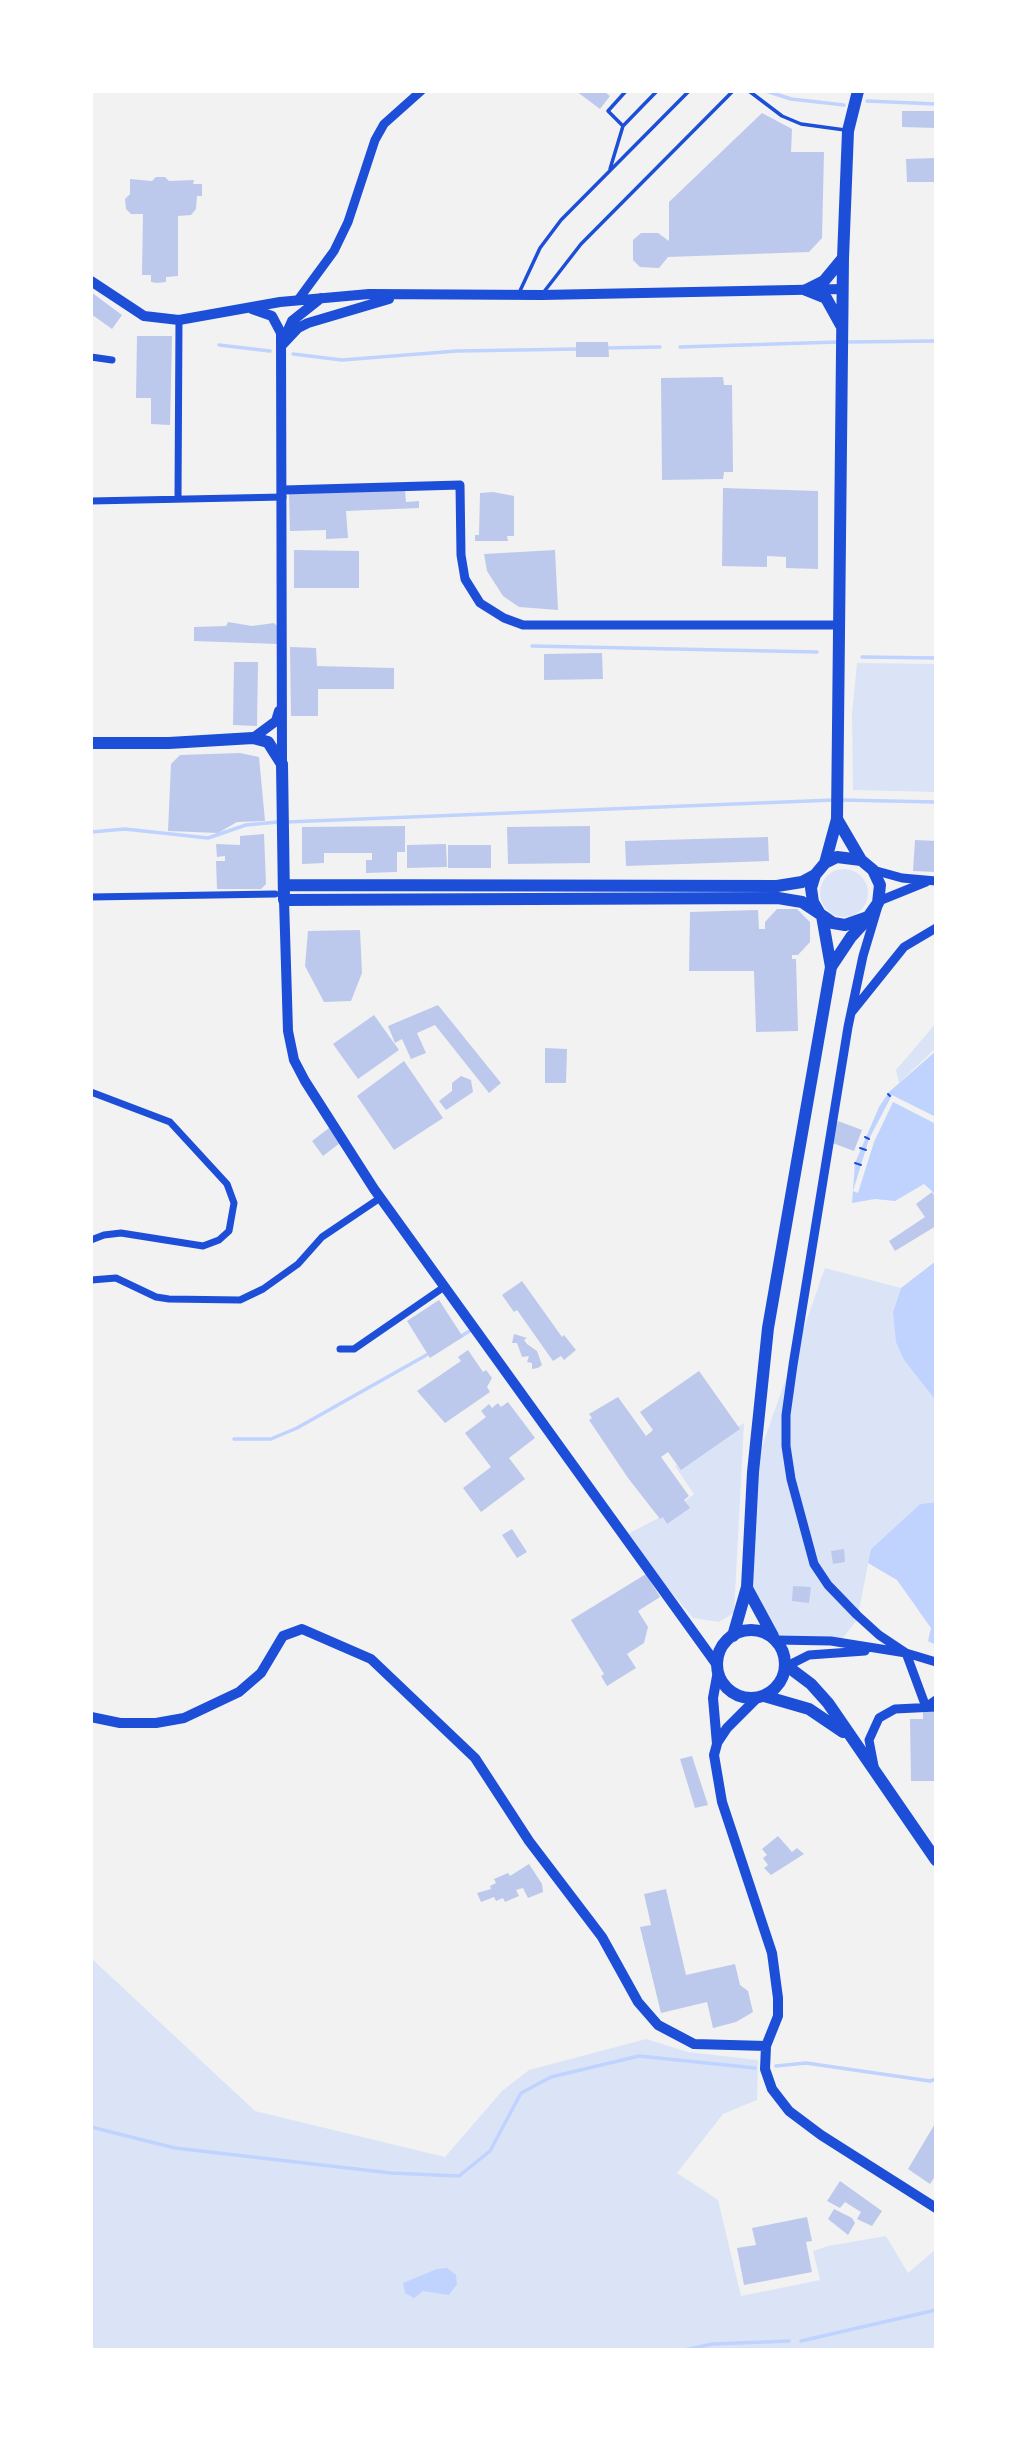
<!DOCTYPE html>
<html>
<head>
<meta charset="utf-8">
<style>
  body { margin:0 }
  #map { position:relative; width:1027px; height:2441px; overflow:hidden; background:#f2f2f2; font-family:"PT Serif",serif }
  canvas { display:block }
  .frame { position:absolute; inset:0; border:93px solid #fff; pointer-events:none }
</style>
</head>
<body>
<div id="map">
<canvas width="1027" height="2441"></canvas>
<div class="frame"></div>
</div>
<script>
const ctx = document.querySelector('canvas').getContext('2d');
ctx.lineJoin = 'round';
function fill(path, color) { ctx.fillStyle = color; ctx.fill(path, 'evenodd'); }
const poly = rows => new Path2D(rows.map(r => 'M' + r).join(''));
function strokePath(path, color, width, dash) { ctx.strokeStyle = color; ctx.lineWidth = width; ctx.lineCap = dash ? 'butt' : 'round'; ctx.setLineDash(dash || []); ctx.stroke(path); }
const green = poly([
  [857,663,936,664,936,792,853,790,852,713],
  '820 893a24 24 0 1 1 48 0a24 24 0 1 1-48 0Z',
  [936,1023,936,1048,899,1083,896,1070],
  [825,1268,901,1288,893,1312,904,1360,936,1401,936,1502,920,1504,871,1549,857,1620,842,1639,776,1640,747,1587,753,1472],
  [744,1423,734,1613,719,1622,693,1618,624,1536,674,1510,694,1494,675,1466],
  [91,1958,255,2111,445,2157,502,2091,529,2070,646,2039,688,2052,758,2060,757,2100,723,2114,677,2173,718,2200,741,2296,820,2280,813,2251,828,2246,886,2236,908,2273,936,2249,936,2350,91,2350]
]);
const water = poly([
  [936,1051,936,1195,924,1184,895,1201,875,1199,852,1203,855,1163,879,1107,889,1092],
  [936,1261,936,1401,904,1360,896,1342,893,1312,901,1288],
  [936,1502,936,1645,928,1641,931,1628,897,1580,868,1563,871,1549,920,1504],
  [447,2268,456,2275,457,2284,449,2295,423,2291,414,2298,405,2293,403,2283,437,2269]
]);
const pier = poly([
  [892,1095,936,1117,936,1124,893,1102,874,1142,858,1193,853,1191,869,1139]
]);
const stream = poly([
  [766,91,791,99,844,105],
  [867,101,936,104],
  [846,342,936,341],
  [219,345,270,351],
  [680,347,838,342],
  [606,348,660,347],
  [293,354,342,360,457,351,578,349],
  [532,646,817,652],
  [862,657,936,658],
  [842,800,936,802],
  [286,822,834,800],
  [91,832,125,829,208,838,246,825,278,822],
  [458,1338,473,1329],
  [234,1439,271,1439,297,1428,430,1353],
  [776,2066,806,2063,930,2081,936,2079],
  [91,2127,175,2148,391,2173,459,2176,490,2151,521,2093,551,2077,639,2056,755,2068],
  [801,2341,936,2310],
  [684,2350,713,2344,789,2341]
]);
const building = poly([
  [576,91,603,91,610,96,600,109],
  [902,111,936,111,936,128,902,127],
  [762,113,792,129,791,152,824,152,822,238,809,252,668,257,659,268,640,267,633,260,633,240,641,233,658,233,669,241,669,202],
  [936,158,936,182,907,182,906,159],
  [156,177,165,177,169,181,194,180,193,184,202,184,202,196,197,196,196,209,191,215,178,216,178,276,166,277,166,282,157,283,151,282,151,275,142,275,143,214,131,214,126,209,125,199,130,194,130,179,152,181],
  [91,292,122,315,112,329,91,314],
  [137,336,172,336,170,425,151,424,151,398,136,398],
  [576,342,608,342,609,357,576,357],
  [723,377,724,385,732,385,733,472,724,472,723,479,662,480,661,378],
  [723,488,818,491,818,569,786,568,786,557,767,556,767,567,722,566],
  [405,490,406,502,419,501,419,508,346,511,348,538,326,539,326,530,290,531,289,494],
  [493,492,514,496,514,536,507,536,508,541,475,541,475,535,479,535,480,493],
  [294,550,359,551,359,588,294,588],
  [555,550,558,610,519,607,503,596,487,571,484,554],
  [228,622,252,626,274,623,278,627,278,644,194,641,194,627,226,626],
  [290,647,316,648,317,666,394,668,394,689,318,689,318,716,291,716],
  [602,653,603,679,544,680,544,654],
  [234,662,258,662,257,726,233,725],
  [240,753,259,757,265,821,237,822,218,833,168,831,171,764,180,755],
  [405,826,405,852,397,852,397,872,366,873,366,860,372,860,372,853,324,853,324,863,302,864,302,827],
  [590,826,590,863,508,864,507,827],
  [264,834,266,884,261,889,217,889,216,861,225,861,225,856,217,857,216,844,240,845,240,836],
  [768,837,769,861,626,866,625,841],
  [915,840,936,841,936,872,913,871],
  [446,844,447,867,407,868,407,845],
  [448,845,491,845,491,868,448,868],
  [777,909,797,909,810,922,810,942,798,955,792,955,792,959,796,959,798,1031,756,1032,754,971,689,971,690,912,758,910,759,929,765,929,765,922],
  [360,930,362,973,351,1001,324,1002,305,966,308,931],
  [438,1005,501,1083,489,1093,435,1025,417,1033,426,1053,411,1059,402,1039,395,1043,388,1026],
  [374,1015,399,1050,358,1079,333,1044],
  [545,1048,567,1049,566,1083,545,1083],
  [404,1061,443,1118,394,1150,357,1096],
  [461,1076,471,1080,473,1092,446,1110,439,1101,452,1091,452,1083],
  [838,1121,862,1130,854,1151,830,1142],
  [329,1128,340,1143,323,1156,312,1141],
  [932,1192,936,1198,936,1226,895,1251,889,1241,925,1217,916,1204],
  [522,1281,562,1337,564,1335,576,1350,564,1360,561,1356,553,1361,517,1310,514,1312,502,1295],
  [439,1300,463,1337,430,1358,407,1321],
  [514,1334,527,1338,524,1340,527,1344,537,1351,542,1365,538,1368,532,1369,532,1363,527,1362,529,1356,522,1357,517,1343,512,1343],
  [468,1350,483,1372,486,1370,492,1378,487,1387,490,1392,445,1423,417,1391,461,1361,458,1357],
  [699,1371,740,1429,681,1470,668,1452,661,1457,689,1496,684,1500,690,1508,667,1524,663,1517,660,1519,628,1478,589,1420,592,1418,589,1414,618,1397,646,1436,653,1430,640,1412],
  [508,1402,535,1438,509,1458,525,1479,481,1512,463,1488,491,1467,465,1433,486,1417,481,1411,489,1404,492,1408,498,1403,501,1407],
  [512,1529,527,1552,517,1558,502,1535],
  [844,1549,845,1562,833,1564,831,1551],
  [646,1574,660,1597,638,1611,648,1627,644,1643,627,1654,636,1668,607,1686,601,1676,604,1674,571,1620],
  [793,1586,811,1587,809,1603,792,1601],
  [923,1711,936,1711,936,1781,911,1781,910,1719,923,1719],
  [692,1756,708,1805,695,1808,680,1759],
  [778,1836,792,1852,797,1848,804,1854,771,1875,764,1868,768,1865,763,1858,767,1855,762,1849],
  [529,1864,542,1884,543,1892,528,1898,523,1888,516,1890,519,1896,505,1902,503,1898,496,1901,494,1897,481,1902,477,1893,491,1889,490,1886,496,1883,494,1879,508,1873,510,1876],
  [666,1889,686,1975,735,1964,740,1985,748,1991,753,2012,736,2022,713,2028,707,2002,661,2013,640,1927,651,1925,644,1894],
  [936,2122,936,2175,930,2184,908,2169],
  [840,2181,882,2211,872,2226,857,2219,861,2212,845,2202,840,2208,827,2201],
  [834,2209,852,2218,855,2223,848,2235,828,2219],
  [807,2217,812,2241,806,2242,812,2272,744,2285,737,2248,756,2245,752,2228]
]);
const path = poly([
  [888,1094,890,1096],
  [865,1137,869,1139],
  [860,1148,866,1150],
  [855,1163,861,1165]
]);
const service = poly([
  [749,91,782,116,801,124,845,130],
  [623,126,608,111,626,91],
  [610,169,623,126,657,91],
  [519,293,540,248,561,220,689,91],
  [543,293,581,244,733,91]
]);
const minor = poly([
  [91,357,112,360],
  [178,498,179,320],
  [91,501,283,497],
  [91,897,275,894],
  [91,1092,170,1122,227,1184,234,1203,229,1231,219,1240,203,1246,121,1233,104,1235,91,1240],
  [91,1280,116,1278,156,1297,169,1299,240,1300,263,1289,298,1264,322,1237,380,1198],
  [340,1349,354,1349,444,1287]
]);
const tertiary = poly([
  [298,300,334,251,348,222,375,140,384,124,421,91],
  [284,490,460,485,461,555,465,579,480,603,504,618,523,625,838,625],
  [873,870,902,878,936,881],
  [879,901,926,882],
  [878,906,863,956,848,1027,793,1365,786,1415,786,1446,791,1479,814,1564,828,1585,857,1615,879,1635,906,1653],
  [851,1013,904,947,936,928],
  [776,1640,831,1641,906,1653,936,1662],
  [906,1653,926,1707,936,1700],
  [787,1666,809,1655,865,1651],
  [874,1766,869,1740,879,1718,895,1709,936,1707]
]);
const secondary = poly([
  [91,281,144,316,179,320,280,302,369,294,542,295,843,289],
  [252,309,272,316,281,333,282,764],
  [284,339,292,321,321,298],
  [282,345,298,328,308,323,389,299],
  [253,738,276,721,279,711],
  [284,900,288,1031,294,1060,305,1081,374,1189,717,1665],
  [718,1671,713,1698,717,1744,714,1755,722,1802,772,1953,778,1998,778,2016,766,2046,765,2069,772,2089,789,2111,821,2135,936,2208],
  [91,1717,120,1723,156,1723,184,1718,239,1692,261,1673,283,1636,302,1629,371,1659,475,1758,529,1841,602,1937,638,2002,658,2025,694,2044,766,2046],
  [717,1743,727,1728,757,1698]
]);
const primary = poly([
  [806,290,826,298,841,325],
  [806,290,824,281,843,258],
  [91,743,169,743,253,738,268,742,282,764,284,900,778,898,802,902,820,914],
  [837,819,861,860],
  [825,863,837,819,843,258,848,131,858,91],
  [284,885,777,886,802,882,815,875],
  [831,967,851,937,863,924,878,903,880,885,873,870,861,860,837,857,825,863,815,875,811,888,813,902,820,914,833,923,845,925,868,917],
  [747,1588,773,1636],
  '717 1664a34 34 0 1 1 68 0a34 34 0 1 1-68 0Z',
  [733,1636,747,1587,753,1472,768,1328,831,967,822,916],
  [787,1666,811,1684,828,1703,936,1860],
  [764,1696,809,1709,843,1732]
]);
fill(green, '#dbe4f7');
fill(water, '#bfd3fe');
fill(pier, '#f2f2f2');
strokePath(stream, '#bfd3fe', 3.5);
fill(building, '#bdc9ec');
strokePath(path, '#1d4ed8', 2);
strokePath(service, '#1d4ed8', 3.5);
strokePath(minor, '#1d4ed8', 7);
strokePath(tertiary, '#1d4ed8', 9);
strokePath(secondary, '#1d4ed8', 10);
strokePath(primary, '#1d4ed8', 12);
</script>
</body>
</html>
